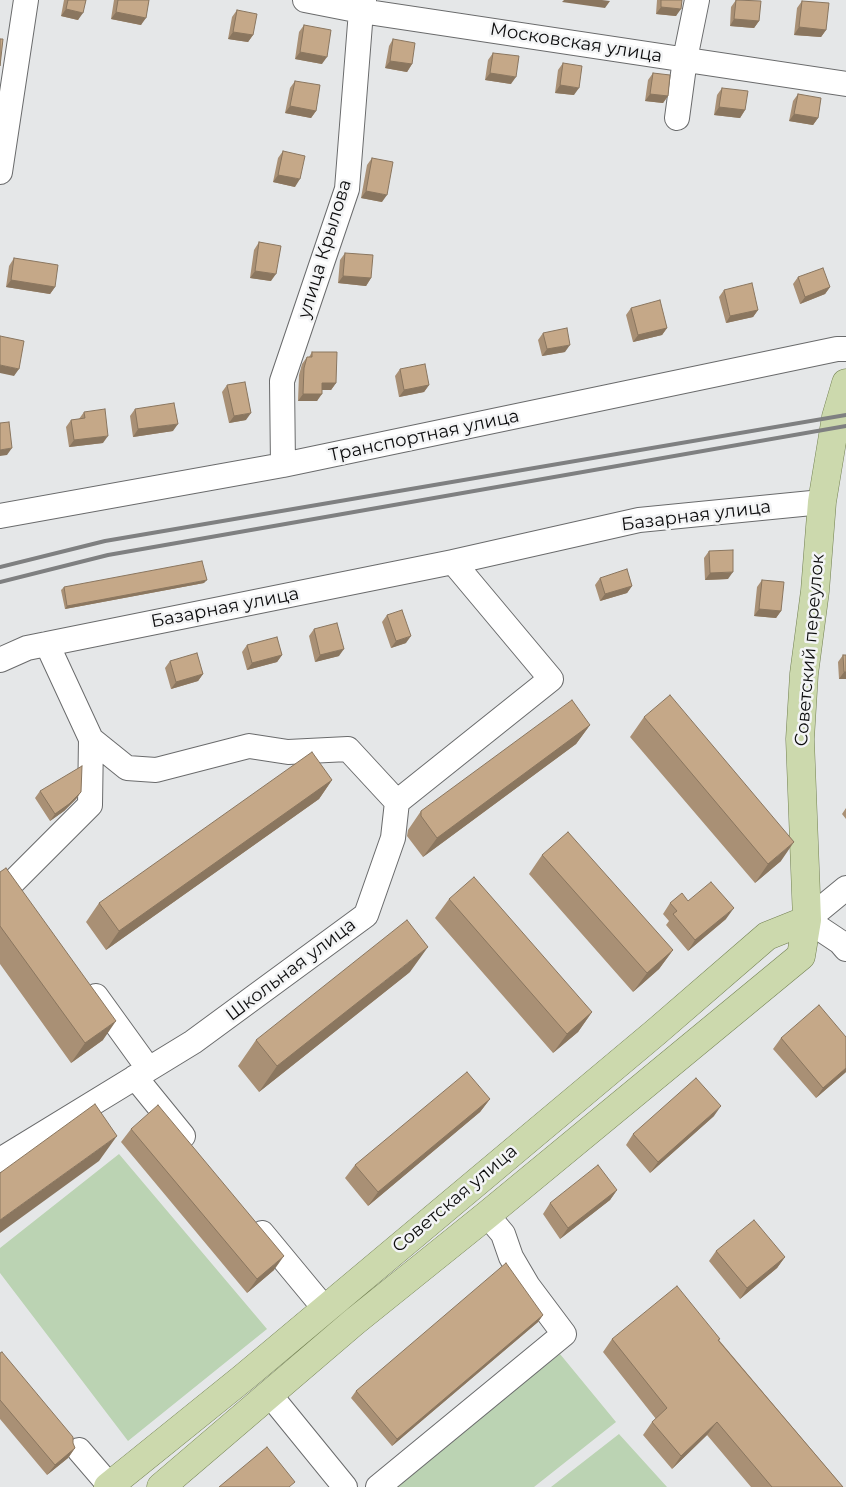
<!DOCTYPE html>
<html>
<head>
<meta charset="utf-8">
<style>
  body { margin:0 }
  canvas { display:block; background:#e5e7e8 }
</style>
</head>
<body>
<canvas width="846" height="1487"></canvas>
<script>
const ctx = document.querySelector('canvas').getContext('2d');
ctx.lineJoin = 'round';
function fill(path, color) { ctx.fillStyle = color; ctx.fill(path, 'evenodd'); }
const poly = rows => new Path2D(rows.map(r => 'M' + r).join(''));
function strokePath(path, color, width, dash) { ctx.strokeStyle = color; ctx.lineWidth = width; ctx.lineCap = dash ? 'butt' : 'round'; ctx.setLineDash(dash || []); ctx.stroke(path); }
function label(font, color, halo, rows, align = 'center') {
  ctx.font = font + ' Montserrat,sans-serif'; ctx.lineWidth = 5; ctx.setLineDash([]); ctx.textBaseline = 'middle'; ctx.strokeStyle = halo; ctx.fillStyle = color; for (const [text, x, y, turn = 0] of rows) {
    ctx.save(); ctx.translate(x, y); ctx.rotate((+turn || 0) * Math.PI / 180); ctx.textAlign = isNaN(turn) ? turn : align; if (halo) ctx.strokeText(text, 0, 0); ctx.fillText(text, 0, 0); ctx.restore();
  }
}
const green = poly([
  [119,1154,267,1329,128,1441,0,1273,0,1248],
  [560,1354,616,1422,534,1487,397,1487,395,1484],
  [619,1434,667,1487,551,1487]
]);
const minor = poly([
  [305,0,361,11,846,84],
  [677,118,685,59,697,0],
  [0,172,26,0],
  [283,465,282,381,347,189,361,11,364,0],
  [0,516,283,465,837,349,846,349],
  [453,562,639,520,822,502],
  [0,660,27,648,453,562,551,679,397,802,393,838,366,915,193,1042,0,1160],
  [91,739,127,768,156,770,249,746,288,752,348,749,397,802],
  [12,883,90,805,91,739,47,644],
  [846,888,807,920,840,942,846,949],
  [96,996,148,1068],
  [135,1077,183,1136],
  [262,1233,325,1309],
  [270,1395,345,1487],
  [79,1450,110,1486],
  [378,1487,564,1334,528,1286,511,1257,503,1234,487,1215]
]);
const major = poly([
  [108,1487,243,1378,656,1032,767,936,807,920],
  [161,1487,354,1322,487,1215,801,956,807,920,800,739,804,674,815,591,822,502,836,417,846,383]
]);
const rail = poly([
  [0,567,105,541,846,415],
  [0,582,108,555,846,426]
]);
const wall = poly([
  [64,0,86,0,78,20,61,16],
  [114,0,149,0,141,25,111,19],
  [657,0,682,0,676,16,656,14],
  [736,0,759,21,754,28,730,26,731,7],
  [802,1,826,30,821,37,794,35,797,8],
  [237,10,253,35,248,42,228,39,232,17],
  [304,25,322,64,295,59,299,32],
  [393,39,412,64,407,72,385,68,389,46],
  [493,53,511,84,485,80,488,60],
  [563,63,574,95,555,93,558,70],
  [653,73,668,96,663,103,645,101,648,80],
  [295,81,316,111,311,118,285,113,290,88],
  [722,88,745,110,740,118,714,115,717,95],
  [798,94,818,118,813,125,789,121,793,101],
  [283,151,295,187,273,182,278,158],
  [372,158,382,202,361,198,367,165],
  [259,242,271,281,250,278,254,250],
  [345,253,371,278,366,286,338,283,340,260],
  [14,258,55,287,50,294,6,287,9,266],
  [798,277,830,287,825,294,800,304,793,284],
  [724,290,758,310,753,317,726,323,719,297],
  [631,308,667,328,662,335,633,342,626,315],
  [543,333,565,352,542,356,538,340],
  [312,352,336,383,331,390,322,390,317,401,298,401,299,375,302,364,307,357,309,357],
  [400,369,429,385,424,392,399,397,395,376],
  [227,385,246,420,229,423,222,392],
  [135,409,173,431,133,437,130,416],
  [84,412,103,443,69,447,66,427,71,420,79,419],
  [709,551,728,579,705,580,704,558],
  [600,578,632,586,627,593,600,601,595,585],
  [762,580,781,611,776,618,754,616,757,587],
  [204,583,65,609,61,590,64,587],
  [387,615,406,643,391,648,382,622],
  [314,629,339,656,315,662,309,636],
  [247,645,282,655,277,662,247,670,242,652],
  [843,655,846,679,839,679,838,662],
  [170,661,203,674,198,681,171,689,165,668],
  [644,717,781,861,755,883,630,737],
  [590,725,576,744,423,857,407,836,408,830,421,811],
  [332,780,319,799,106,950,86,922,99,903],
  [40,791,81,792,76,799,64,811,50,821,35,798],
  [846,808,846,819,842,814],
  [542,855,673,950,659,969,633,992,529,874],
  [0,872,103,1040,71,1063,0,964],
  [449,899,592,1012,578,1032,553,1053,435,918],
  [688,901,726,919,688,951,666,925,669,921,663,914,670,903],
  [410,972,259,1092,238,1066,256,1040],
  [781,1038,846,1072,816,1098,773,1049],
  [490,1099,480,1112,368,1206,345,1178,355,1165],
  [714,1116,650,1173,626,1145,633,1134],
  [131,1129,274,1270,247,1293,121,1142],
  [617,1190,610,1200,560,1239,543,1214,550,1203],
  [716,1251,785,1257,777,1268,740,1299,709,1261],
  [543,1315,538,1322,392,1446,351,1398,356,1391],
  [612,1339,719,1340,843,1487,751,1487,707,1435,672,1469,643,1435,652,1422,656,1419,603,1352],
  [0,1353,75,1448,68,1458,47,1475,0,1419]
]);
const shadedWall = poly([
  [564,0,602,0,610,1,605,8,562,2],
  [661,7,681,9,676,16,656,14],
  [66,9,83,13,78,20,61,16],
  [116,12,146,18,141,25,111,19],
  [734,19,759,21,754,28,730,26],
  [799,27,826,30,821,37,794,35],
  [233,32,253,35,248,42,228,39],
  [300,52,327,57,322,64,295,59],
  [390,61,412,64,407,72,385,68],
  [490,73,516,77,511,84,485,80],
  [560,85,579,88,574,95,555,93],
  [650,94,668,96,663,103,645,101],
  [290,106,316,111,311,118,285,113],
  [719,107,745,110,740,118,714,115],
  [794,114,818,118,813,125,789,121],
  [278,175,300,179,295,187,273,182],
  [366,191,387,195,382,202,361,198],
  [255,271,276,274,271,281,250,278],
  [343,276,371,278,366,286,338,283],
  [11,280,55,287,50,294,6,287],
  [830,287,825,294,800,304,805,297],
  [758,310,753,317,726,323,730,316],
  [667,328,662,335,633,342,638,335],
  [570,345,565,352,542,356,547,349],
  [0,365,19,369,14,376,0,373],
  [322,383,336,383,331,390,317,390],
  [429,385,424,392,399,397,404,390],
  [303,394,322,394,317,401,298,401],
  [251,413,246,420,229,423,234,416],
  [178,424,173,431,133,437,138,429],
  [108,436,103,443,69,447,74,440],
  [12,448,7,455,0,456,0,450],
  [733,572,728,579,705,580,710,573],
  [207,580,204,583,65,609,67,606],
  [632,586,627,593,600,601,605,594],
  [759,609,781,611,776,618,754,616],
  [411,636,406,643,391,648,396,641],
  [344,649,339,656,315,662,320,655],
  [282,655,277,662,247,670,252,663],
  [844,672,846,672,846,679,839,679],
  [203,674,198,681,171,689,176,682],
  [590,725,576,744,423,857,437,838],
  [332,780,319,799,106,950,119,931],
  [81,792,76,799,64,811,50,821,55,814],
  [794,842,781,861,755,883,768,864],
  [734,908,726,919,688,951,695,940],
  [428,947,410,972,259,1092,277,1066],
  [673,950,659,969,633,992,647,973],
  [592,1012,578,1032,553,1053,567,1034],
  [116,1021,103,1040,71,1063,85,1043],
  [846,1068,846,1072,816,1098,823,1088],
  [490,1099,480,1112,368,1206,378,1192],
  [721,1106,714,1116,650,1173,658,1162],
  [117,1136,99,1161,0,1233,0,1220],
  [617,1190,610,1200,560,1239,568,1228],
  [284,1256,274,1270,247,1293,257,1279],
  [785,1257,777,1268,740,1299,747,1288],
  [543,1315,538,1322,392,1446,397,1439],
  [717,1422,707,1435,672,1469,681,1456],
  [75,1448,68,1458,47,1475,55,1465]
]);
const building = poly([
  [68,0,86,0,83,13,66,9,68,0],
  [118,0,149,0,146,18,116,12,118,0],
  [661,0,682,0,681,9,661,7,661,0],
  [736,0,761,1,759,21,734,19,736,0],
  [802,1,829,3,826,30,799,27,802,1],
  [237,10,257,14,253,35,233,32,237,10],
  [304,25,331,30,327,57,300,52,304,25],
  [0,39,3,39,0,66,0,39],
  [393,39,415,43,412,64,390,61,393,39],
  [493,53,519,56,516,77,490,73,493,53],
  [563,63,582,66,579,88,560,85,563,63],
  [653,73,670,75,668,96,650,94,653,73],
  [295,81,320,85,316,111,290,106,295,81],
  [722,88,748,91,745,110,719,107,722,88],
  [798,94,821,98,818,118,794,114,798,94],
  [283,151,305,156,300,179,278,175,283,151],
  [372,158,393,162,387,195,366,191,372,158],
  [259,242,281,246,276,274,255,271,259,242],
  [345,253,373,255,371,278,343,276,345,253],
  [14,258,58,265,55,287,11,280,14,258],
  [823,268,830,287,805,297,798,277,823,268],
  [752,283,758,310,730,316,724,290,752,283],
  [660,300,667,328,638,335,631,308,660,300],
  [567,328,570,345,547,349,543,333,567,328],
  [0,336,24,341,19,369,0,365,0,336],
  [312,352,337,352,336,383,322,383,322,394,303,394,304,368,307,357,312,357,312,352],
  [425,364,429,385,404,390,400,369,425,364],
  [245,382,251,413,234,416,227,385,245,382],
  [174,403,178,424,138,429,135,409,174,403],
  [105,409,108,436,74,440,71,420,85,418,84,412,105,409],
  [9,422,12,448,0,450,0,423,9,422],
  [733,550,733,572,710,573,709,551,733,550],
  [202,561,207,580,67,606,64,587,202,561],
  [627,569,632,586,605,594,600,578,627,569],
  [762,580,784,582,781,611,759,609,762,580],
  [402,610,411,636,396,641,387,615,402,610],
  [337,623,344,649,320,655,314,629,337,623],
  [277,637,282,655,252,663,247,645,277,637],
  [197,653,203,674,176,682,170,661,197,653],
  [843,655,846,655,846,672,844,672,843,655],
  [670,695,794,842,768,864,644,717,670,695],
  [572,700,590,725,437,838,421,816,421,811,572,700],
  [312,752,332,780,119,931,99,903,312,752],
  [82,766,81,792,69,804,55,814,40,791,82,766],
  [568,832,673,950,647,973,542,855,568,832],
  [6,868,116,1021,85,1043,0,926,0,872,6,868],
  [474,877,592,1012,567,1034,449,899,474,877],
  [711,882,734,908,695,940,673,914,677,911,670,903,682,893,688,901,711,882],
  [407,920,428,947,277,1066,256,1040,407,920],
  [819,1005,846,1037,846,1068,823,1088,781,1038,819,1005],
  [467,1072,490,1099,378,1192,355,1165,467,1072],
  [696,1078,721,1106,658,1162,633,1134,696,1078],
  [95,1104,117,1136,0,1220,0,1173,95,1104],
  [158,1105,284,1256,257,1279,131,1129,158,1105],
  [598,1165,617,1190,568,1228,550,1203,598,1165],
  [754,1220,785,1257,747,1288,716,1251,754,1220],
  [506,1263,543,1315,397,1439,356,1391,506,1263],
  [677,1286,720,1339,718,1340,843,1487,772,1487,717,1422,681,1456,652,1422,667,1408,612,1339,677,1286],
  [2,1352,73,1437,73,1443,75,1448,55,1465,0,1400,0,1353,2,1352],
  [267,1447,295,1482,289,1487,219,1487,267,1447]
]);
const streetNames = [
  ["Московская улица",576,43,9],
  ["улица Крылова",325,249,-73],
  ["Транспортная улица",424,436,-12],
  ["Базарная улица",696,516,-7],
  ["Базарная улица",225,608,-11],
  ["Советский переулок",810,650,-85],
  ["Школьная улица",291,970,-37],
  ["Советская улица",455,1199,-40]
];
fill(green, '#bbd3b3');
strokePath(minor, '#6a6b6c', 26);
strokePath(major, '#738152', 29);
strokePath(minor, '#fff', 24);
strokePath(major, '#ccd9ad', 28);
strokePath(rail, '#7f8081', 4);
fill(wall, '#a99075');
fill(shadedWall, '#8a765f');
fill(building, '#c5a888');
strokePath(building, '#8a765f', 1);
label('18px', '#0d0d0e', '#f3f4f5', streetNames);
</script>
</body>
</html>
